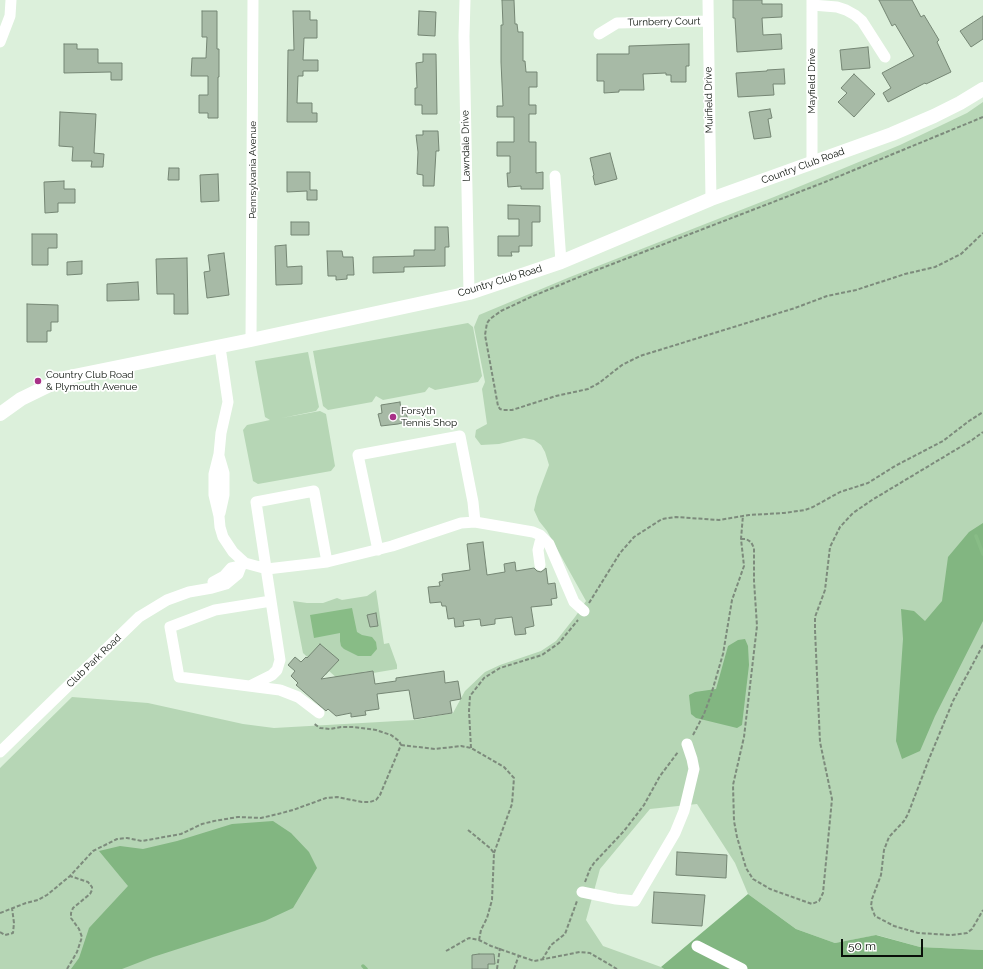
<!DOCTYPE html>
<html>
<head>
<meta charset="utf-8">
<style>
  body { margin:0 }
  #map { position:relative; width:983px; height:969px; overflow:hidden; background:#dcf0db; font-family:Raleway,sans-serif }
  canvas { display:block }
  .scale { position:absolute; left:841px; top:939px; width:82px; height:18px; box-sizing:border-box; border:2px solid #091009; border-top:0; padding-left:5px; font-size:12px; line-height:14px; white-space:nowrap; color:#091009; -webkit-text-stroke:3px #fff; paint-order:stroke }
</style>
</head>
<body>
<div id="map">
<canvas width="983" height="969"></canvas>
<div class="scale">50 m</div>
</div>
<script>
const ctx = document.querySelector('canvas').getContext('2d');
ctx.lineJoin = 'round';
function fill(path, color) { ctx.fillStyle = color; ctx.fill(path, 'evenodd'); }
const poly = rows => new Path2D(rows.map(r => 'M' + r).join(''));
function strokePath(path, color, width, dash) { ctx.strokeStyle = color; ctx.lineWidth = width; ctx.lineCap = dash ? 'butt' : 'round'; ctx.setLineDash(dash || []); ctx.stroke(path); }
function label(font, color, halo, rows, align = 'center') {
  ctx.font = font + ' Raleway,sans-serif'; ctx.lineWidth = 3.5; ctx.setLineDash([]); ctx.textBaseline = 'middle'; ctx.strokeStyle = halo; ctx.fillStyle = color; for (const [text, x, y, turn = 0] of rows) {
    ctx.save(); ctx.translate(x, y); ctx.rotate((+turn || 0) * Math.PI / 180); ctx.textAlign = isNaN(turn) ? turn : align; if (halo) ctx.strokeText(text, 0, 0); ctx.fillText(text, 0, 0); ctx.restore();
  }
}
const green = poly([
  [983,102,983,950,920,947,877,935,835,943,796,929,748,894,735,863,697,804,650,809,600,869,586,920,603,946,661,967,664,969,0,969,0,768,72,697,148,703,243,724,274,728,415,720,453,713,465,691,485,672,500,665,541,651,556,641,575,617,586,601,547,531,539,521,534,510,537,497,549,465,545,452,541,445,534,440,524,438,499,444,481,445,475,437,476,430,487,424,482,389,485,382,474,327,479,315,570,277,774,197,900,145,967,113],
  [468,323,473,327,482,376,478,382,435,390,429,387,425,392,383,400,376,396,372,402,328,410,323,406,313,351],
  [308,352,319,407,316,411,282,418,320,411,326,414,335,466,331,471,258,484,253,481,243,430,247,425,270,420,265,417,255,361],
  [376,590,384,644,389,643,397,665,397,669,373,673,373,671,362,672,362,675,356,673,346,675,338,679,329,671,326,675,303,653,293,601,307,603,323,603,337,598,342,600,367,596]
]);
const forest = poly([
  [983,523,983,621,935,716,920,751,902,759,896,741,903,639,901,609,914,611,925,621,942,601,948,557,969,532],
  [745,639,748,646,749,665,742,725,737,728,696,718,691,714,689,695,695,692,716,689,728,646,738,640],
  [273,821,291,833,309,852,317,868,293,908,265,921,153,957,122,969,71,969,79,958,89,928,128,886,99,851,120,846,143,849,177,841,232,824],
  [748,894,796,929,835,943,876,935,920,947,983,950,983,969,664,969,661,967]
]);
const water = poly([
  [352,608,357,632,362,635,372,637,376,642,377,649,371,656,358,656,344,649,341,646,340,641,340,633,314,638,310,615]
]);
const stream = poly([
  [976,536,983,554],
  [363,966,366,969]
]);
const building = poly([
  [502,0,514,0,515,24,517,24,518,32,523,32,523,61,525,61,526,72,537,72,537,87,529,87,529,105,536,105,536,114,529,114,529,142,536,142,536,173,543,172,543,189,521,189,521,186,508,187,507,173,510,173,510,156,497,156,497,142,514,142,514,117,497,117,497,106,503,106,501,62,501,25,503,25,502,0],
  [733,0,762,0,762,4,782,4,782,17,762,18,763,35,781,34,782,49,737,52,735,18,733,18,733,0],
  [879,0,912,0,921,17,924,15,939,40,937,42,951,72,926,84,925,83,888,102,883,93,891,88,882,73,914,56,895,24,892,26,879,0],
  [202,11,217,11,217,49,219,49,219,77,218,77,218,118,208,118,208,113,199,113,199,95,208,95,208,76,191,76,192,58,206,58,207,37,202,37,202,11],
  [293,11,310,11,310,20,317,20,317,38,304,38,303,60,318,60,318,71,303,71,303,76,298,76,297,103,312,103,312,113,317,113,317,122,287,122,288,50,294,50,293,11],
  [419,11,436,12,435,36,418,35,419,11],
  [983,16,983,39,971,47,960,31,983,16],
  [64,44,77,44,77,49,98,49,98,63,122,63,122,80,111,80,111,72,64,73,64,44],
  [689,44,689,66,686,66,686,82,671,82,671,75,666,75,666,73,643,74,644,90,619,90,619,92,604,93,604,81,597,81,597,54,629,54,629,46,689,44],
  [868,47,870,68,842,70,840,50,868,47],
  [423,54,436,54,437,114,422,114,422,105,415,105,415,88,417,88,416,63,423,62,423,54],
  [784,69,785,84,773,84,774,95,738,97,736,73,767,71,767,70,784,69],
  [854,74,875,94,854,117,838,102,847,93,841,88,854,74],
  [770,109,772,118,768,119,771,137,754,139,749,112,770,109],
  [60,112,96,114,94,153,104,154,103,167,91,167,92,161,72,161,73,147,59,146,60,112],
  [423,131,438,131,439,151,436,151,434,186,423,186,423,175,417,174,418,152,416,135,423,135,423,131],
  [610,153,617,179,595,185,593,176,594,175,590,158,610,153],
  [169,168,179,168,179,180,168,180,169,168],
  [287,172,310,172,310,190,317,190,317,200,307,200,307,191,287,192,287,172],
  [218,174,219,201,201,202,200,175,218,174],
  [64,181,64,189,75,189,75,203,58,203,58,212,45,213,44,182,64,181],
  [508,205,540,206,540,222,532,222,532,246,519,246,519,252,511,252,512,256,498,256,498,236,519,236,519,219,508,219,508,205],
  [291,222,309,222,309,235,291,235,291,222],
  [435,227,448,227,449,247,445,247,445,266,404,267,404,272,373,273,373,257,414,256,414,250,435,250,435,227],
  [32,234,57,234,57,248,48,248,48,265,32,265,32,234],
  [286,245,287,267,302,266,302,284,276,285,275,246,286,245],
  [327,251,342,251,343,257,353,257,354,275,347,275,347,279,336,280,336,276,328,276,327,251],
  [224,253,229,295,207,298,204,272,210,271,208,255,224,253],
  [187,258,188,314,174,314,174,294,157,294,156,259,187,258],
  [82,261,82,274,67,275,67,262,82,261],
  [138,282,139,300,107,301,107,284,138,282],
  [27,304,58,305,58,322,51,322,51,331,47,331,47,342,27,342,27,304],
  [400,402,401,410,405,409,408,420,402,421,402,423,398,424,381,426,378,414,382,413,381,405,400,402],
  [483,542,487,575,505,572,504,564,515,562,516,571,534,568,537,571,541,572,546,568,548,584,555,583,557,598,551,599,552,605,531,607,534,626,525,628,526,634,515,635,512,617,495,619,495,624,481,626,480,619,463,621,464,626,455,627,454,618,448,619,446,606,442,606,441,602,430,603,428,587,440,586,439,582,443,581,442,574,470,570,467,544,483,542],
  [376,613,378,626,370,627,367,615,376,613],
  [320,644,339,660,321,679,373,671,375,684,396,681,396,678,444,671,445,683,458,681,461,699,450,701,452,713,414,719,409,690,377,694,379,709,365,711,366,715,351,717,351,713,336,716,328,709,326,711,296,685,298,683,291,676,295,671,288,665,295,657,301,662,306,657,307,658,320,644],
  [677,852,727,855,726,878,676,875,677,852],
  [654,892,705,895,702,926,652,923,654,892],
  [479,954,494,954,495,964,488,964,488,969,472,969,472,955,479,954]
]);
const path = poly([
  [983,117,825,182,589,273,533,296,501,311,490,319,487,323,485,335,498,406,500,409,503,410,512,410,556,396,588,389,599,383,622,365,640,356,795,308,827,296,856,290,905,274,935,267,961,254,983,233],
  [741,539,746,539,751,542,754,548,754,581,757,626,744,737,733,785,734,821,737,837,746,868,753,879,770,889,812,904,819,901,823,893,832,799,820,742,815,630,815,617,825,590,830,547,840,527,853,513,872,500,972,440,983,432],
  [589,603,620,553,634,537,662,519,676,517,719,520,749,515,784,513,805,510,813,507,840,492,868,483,895,466,943,441,969,421,983,412],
  [983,645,953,701,929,759,908,814,904,821,889,837,884,850,881,875,872,899,871,906,875,916,894,926,918,933,951,935,967,933,972,929,983,910],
  [693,735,704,714,711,695,723,654,732,600,744,566,741,539,743,515],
  [401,745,435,749,461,746,471,748,504,767,514,778,512,804,494,853],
  [471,748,469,711,470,696,484,678,500,668,542,655,559,643,578,620],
  [468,830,490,848,494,853,492,900,487,918,481,930,479,940],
  [585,882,590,869,594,863,624,831,644,805,660,776,678,752],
  [0,913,26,903,38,900,47,895,70,876,93,851,117,839,127,838,142,841,181,834,202,824,214,821,238,817,261,818,278,814,293,810,326,798,337,797,362,802,370,802,376,800,380,795,401,745,399,741,391,735,376,730,354,727,341,727,330,729,320,728,313,723],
  [0,932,5,935,13,933,14,923,12,908],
  [446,951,469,938,479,940,491,946,534,961,580,952,590,953,617,969],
  [542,960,551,945,565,934,577,901],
  [67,969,77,952,82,937,79,929,71,918,71,913,73,908,90,894,92,890,92,887,88,882,70,876],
  [497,969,500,948],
  [514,969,519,955]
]);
const minor = poly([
  [465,0,464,36,469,293],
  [708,0,711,199],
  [812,0,812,163],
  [812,5,837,7,846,10,855,15,862,21,885,57],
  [599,34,617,23,708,21],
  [0,42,10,16,11,0],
  [555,176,561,262],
  [251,340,253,0],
  [220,347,228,402,221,433,219,454,214,474,214,495,219,516,220,527,223,537,233,552,245,563,267,569,327,562,392,546,461,523,475,522,533,532,540,535,549,544,574,602,584,611],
  [219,456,224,473,224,495,220,513],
  [378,550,358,455,460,436,473,502,475,522],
  [540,565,538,550,540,542,543,538],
  [213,582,224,576,231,568,241,566,245,563],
  [271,601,215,610,170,627,179,677,280,690,298,697,319,713],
  [250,686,272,675,277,670,280,660,256,502,314,491,327,562],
  [0,752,139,617,167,600,189,592,212,588,226,584,238,574,241,566],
  [582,892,616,899,635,901,675,833,684,811,694,769,692,759,687,744],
  [697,946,742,969]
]);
const major = poly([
  [0,414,21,399,64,378,251,340,469,293,561,262,711,199,892,134,934,116,960,103,983,89]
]);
const markers = [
  [38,381,4,"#a83188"],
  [393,417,4,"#a83188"]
];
const streetNames = [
  ["Turnberry Court",664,22,-1],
  ["Mayfield Drive",812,81,-90],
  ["Muirfield Drive",709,100,-91],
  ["Lawndale Drive",466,146,-91],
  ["Country Club Road",803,166,-20],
  ["Pennsylvania Avenue",253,170,-90],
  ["Country Club Road",500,281,-17],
  ["Club Park Road",94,661,-44]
];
const poiNames = [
  ["Country Club Road",46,375],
  ["& Plymouth Avenue",46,387],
  ["Forsyth",401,411],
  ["Tennis Shop",401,423]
];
fill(green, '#b6d6b5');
fill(forest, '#82b681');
fill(water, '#88bc86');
strokePath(stream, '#88bc86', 3.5);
fill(building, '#a7baa6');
strokePath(building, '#758674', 1);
strokePath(path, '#7d8b7c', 2, [4, 2]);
strokePath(minor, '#fff', 11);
strokePath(major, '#fff', 14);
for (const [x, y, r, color] of markers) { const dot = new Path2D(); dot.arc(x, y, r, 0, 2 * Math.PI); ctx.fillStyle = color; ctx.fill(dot); strokePath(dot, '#fff', 1.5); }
label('10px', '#091009', '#fff', streetNames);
label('10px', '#091009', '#fff', poiNames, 'left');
</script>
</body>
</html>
